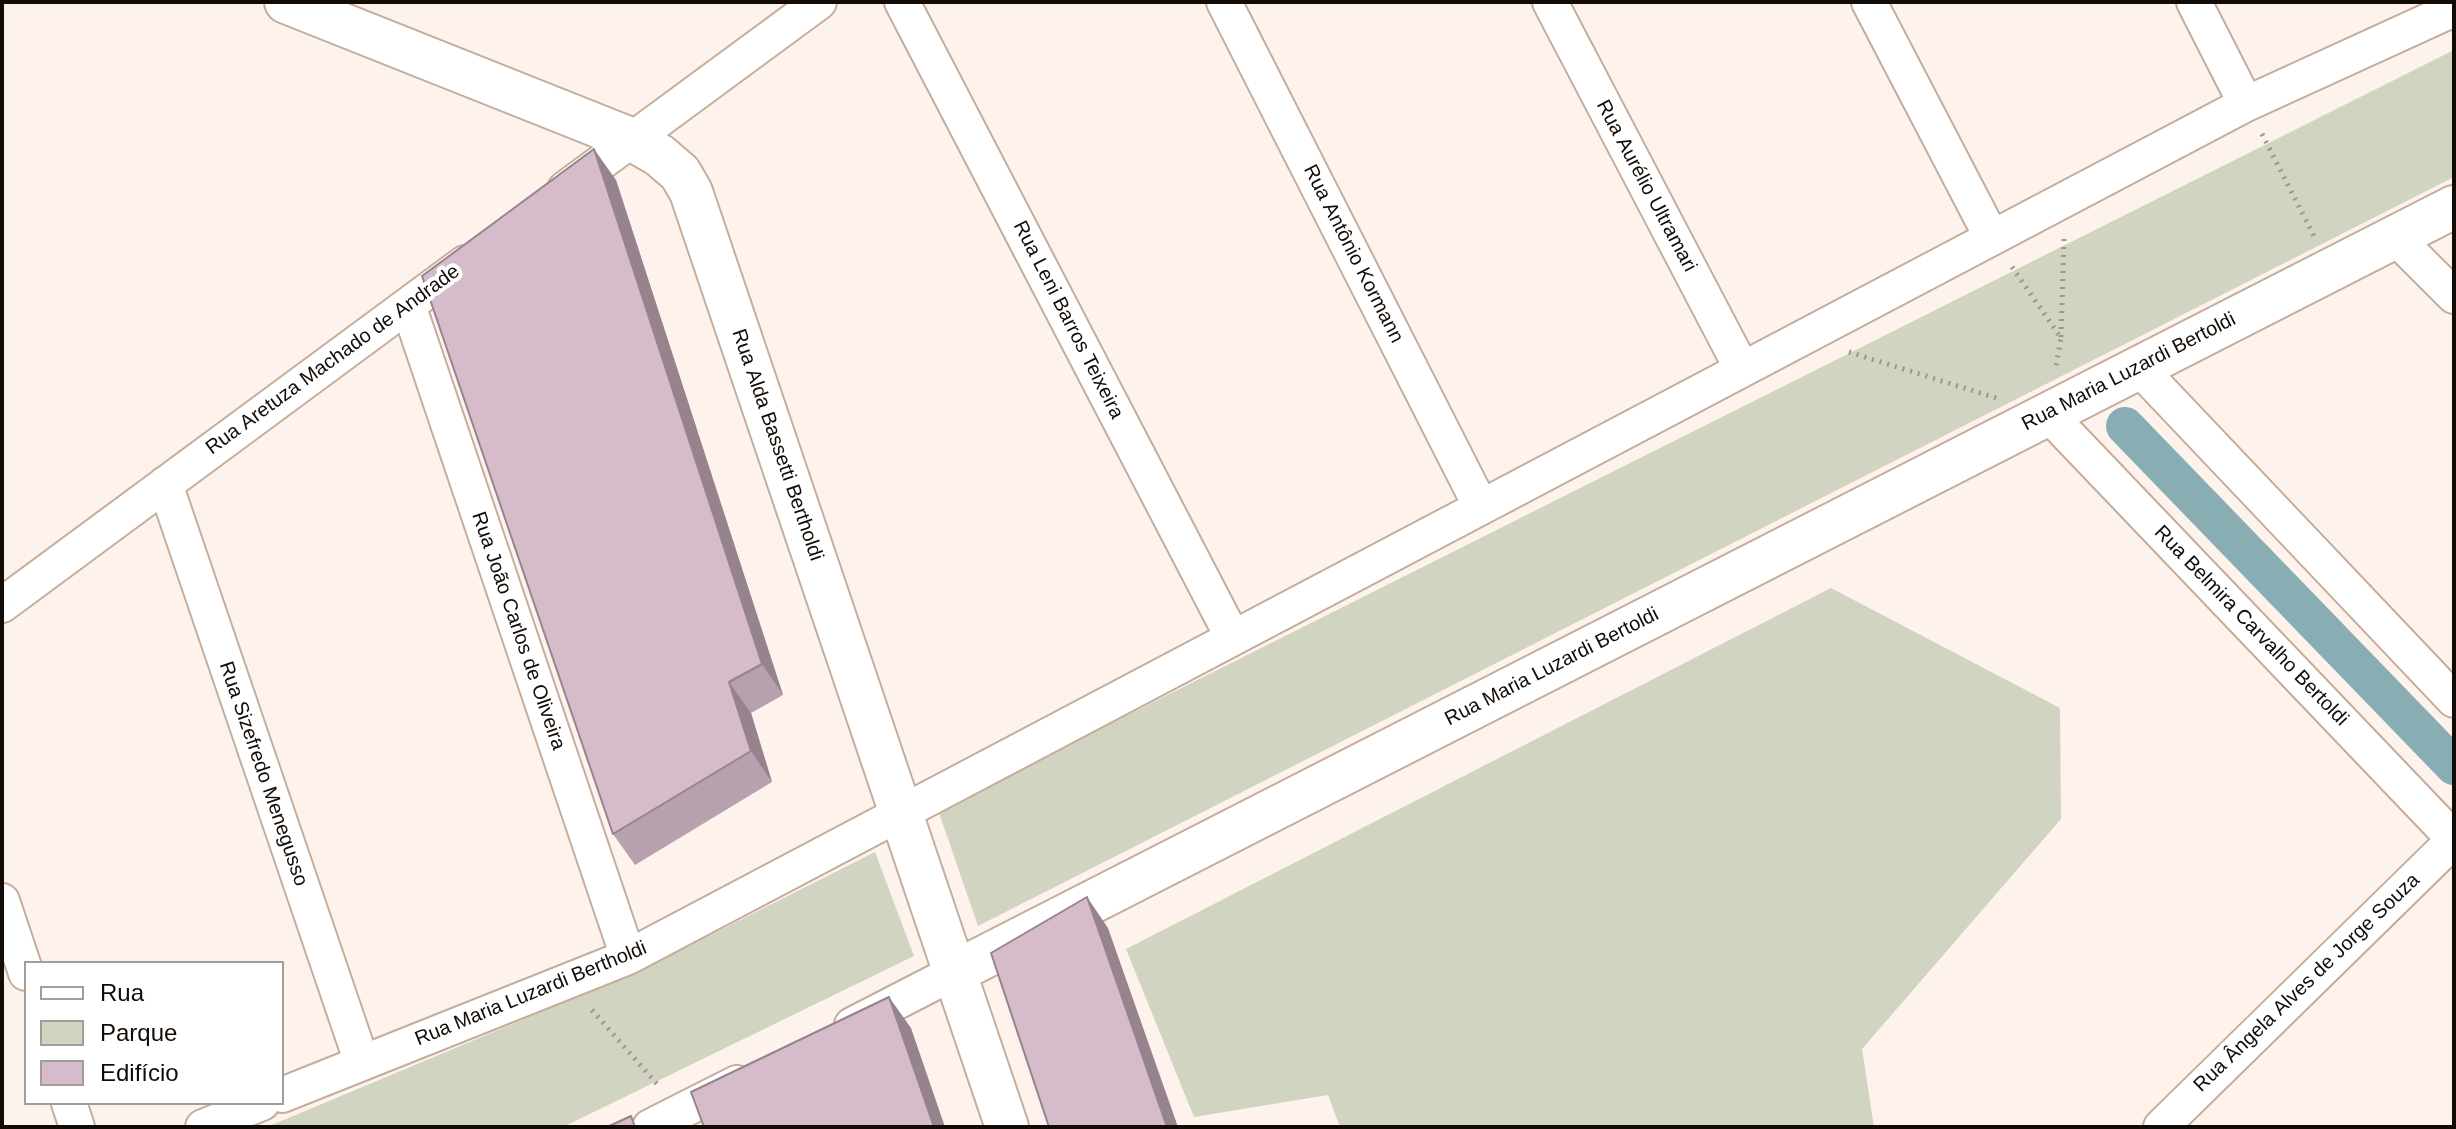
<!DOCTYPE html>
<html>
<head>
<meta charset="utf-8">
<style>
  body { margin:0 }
  #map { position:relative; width:2456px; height:1129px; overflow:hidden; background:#fef3ec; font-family:Arial,sans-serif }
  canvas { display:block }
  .frame { position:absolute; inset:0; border:4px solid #130b05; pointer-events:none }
  .legend { position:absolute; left:24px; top:961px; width:260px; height:144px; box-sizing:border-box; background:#fff; border:2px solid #a19d9b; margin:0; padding:10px 14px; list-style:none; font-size:24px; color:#130b05 }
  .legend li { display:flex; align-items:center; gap:16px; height:40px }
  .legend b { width:40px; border:2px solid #a19d9b }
</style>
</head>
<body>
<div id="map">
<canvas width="2456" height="1129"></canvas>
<div class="frame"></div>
<ul class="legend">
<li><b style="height:10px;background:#fff"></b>Rua</li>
<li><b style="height:22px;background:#d1d4c0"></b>Parque</li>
<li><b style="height:22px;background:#d6bbcb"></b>Edifício</li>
</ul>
</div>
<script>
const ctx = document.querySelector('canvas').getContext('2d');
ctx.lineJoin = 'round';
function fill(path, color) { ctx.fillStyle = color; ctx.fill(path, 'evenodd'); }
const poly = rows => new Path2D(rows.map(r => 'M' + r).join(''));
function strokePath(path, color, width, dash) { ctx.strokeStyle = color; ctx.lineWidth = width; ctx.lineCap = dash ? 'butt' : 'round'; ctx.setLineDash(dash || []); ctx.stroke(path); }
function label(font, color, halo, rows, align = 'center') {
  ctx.font = font + ' Arial,sans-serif'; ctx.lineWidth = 8; ctx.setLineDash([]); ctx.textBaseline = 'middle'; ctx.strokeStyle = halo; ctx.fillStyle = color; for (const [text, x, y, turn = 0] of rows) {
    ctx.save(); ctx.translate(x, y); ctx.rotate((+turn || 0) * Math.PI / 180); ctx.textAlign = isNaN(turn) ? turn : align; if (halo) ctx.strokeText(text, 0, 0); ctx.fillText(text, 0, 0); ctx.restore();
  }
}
const green = poly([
  [2454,50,2454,177,978,926,938,810],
  [1831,588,2060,708,2061,819,1862,1049,1874,1127,1340,1127,1328,1095,1194,1117,1126,949],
  [875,852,914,956,563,1127,267,1127,641,970]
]);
const canal = poly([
  [2125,426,2454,766]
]);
const path = poly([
  [2262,134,2314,236],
  [2012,267,2061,338,2056,366],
  [2061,337,2064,239],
  [1849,352,1996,398],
  [592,1010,657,1084]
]);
const minor = poly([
  [902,2,1233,638],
  [1224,2,1481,507],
  [1550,2,1742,369],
  [1869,2,1992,238],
  [2194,2,2246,104],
  [565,189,819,2],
  [2394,236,2454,296],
  [408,305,628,957],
  [2138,367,2454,700],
  [2047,413,2454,839],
  [165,484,362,1063],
  [2,605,465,263],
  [2,901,26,973],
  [852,1025,955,972],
  [282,1095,628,957,2246,104,2454,9],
  [69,1103,77,1127],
  [203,1127,262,1103],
  [650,1127,737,1083],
  [2161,1127,2454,840]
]);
const tertiary = poly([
  [286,2,633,140,659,155,680,173,691,192,1007,1127],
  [955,972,2454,207]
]);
const wall = poly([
  [616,180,783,695,751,713,772,782,635,865,613,834]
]);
const shadedWall = poly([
  [594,149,616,180,783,695,762,664],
  [729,682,751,713,772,782,751,751],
  [1087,897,1108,928,1178,1127,1167,1127],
  [889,997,911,1028,945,1127,934,1127]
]);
const building = poly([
  [594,149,762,664,729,682,751,751,613,834,422,276,594,149],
  [1087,897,1167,1127,1049,1127,991,953,1087,897],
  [889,997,934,1127,704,1127,691,1092,889,997],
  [631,1116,635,1127,607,1127,631,1116]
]);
const streetNames = [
  ["Rua Aurélio Ultramari",1646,186,62],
  ["Rua Antônio Kormann",1353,254,63],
  ["Rua Leni Barros Teixeira",1068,320,63],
  ["Rua Aretuza Machado de Andrade",333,360,-36],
  ["Rua Maria Luzardi Bertoldi",2129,372,-27],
  ["Rua Alda Bassetti Bertholdi",777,445,71],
  ["Rua Belmira Carvalho Bertoldi",2251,626,46],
  ["Rua João Carlos de Oliveira",518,631,71],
  ["Rua Maria Luzardi Bertoldi",1552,667,-27],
  ["Rua Sizefredo Menegusso",263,774,71],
  ["Rua Ângela Alves de Jorge Souza",2307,983,-44],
  ["Rua Maria Luzardi Bertholdi",531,994,-22]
];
fill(green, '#d1d4c0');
strokePath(canal, '#88aeb3', 38);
strokePath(minor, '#c5ad9b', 38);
strokePath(tertiary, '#c5ad9b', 46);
strokePath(path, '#9e958e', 5, [2, 6]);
strokePath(minor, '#fff', 34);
strokePath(tertiary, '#fff', 42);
fill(wall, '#b8a1af');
fill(shadedWall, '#96838e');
fill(building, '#d6bbcb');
strokePath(building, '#96838e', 2);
label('20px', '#130b05', '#fff', streetNames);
</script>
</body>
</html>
